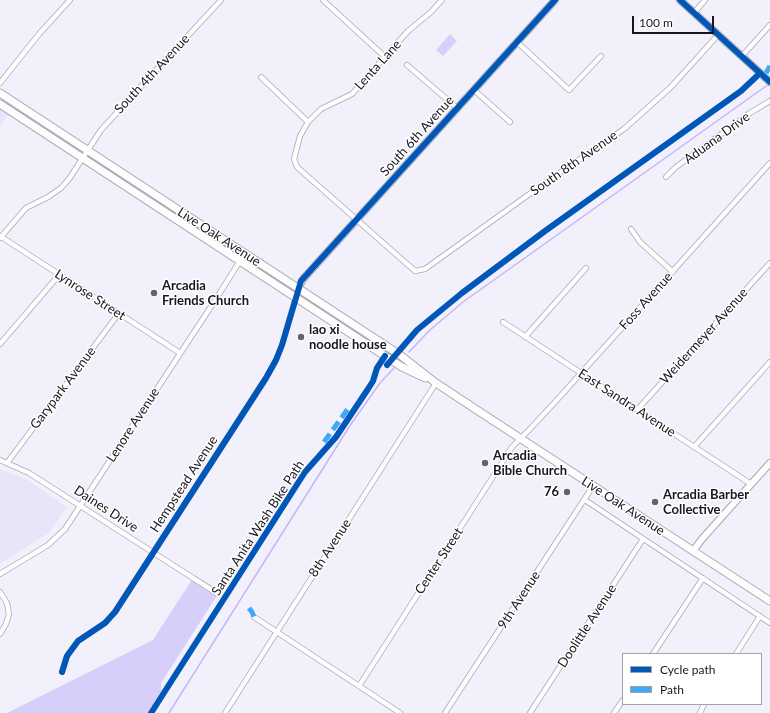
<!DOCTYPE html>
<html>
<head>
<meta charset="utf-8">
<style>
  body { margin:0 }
  #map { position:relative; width:770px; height:713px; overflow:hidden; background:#f2f0fb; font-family:Lato,sans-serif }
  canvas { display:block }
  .legend { position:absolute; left:622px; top:653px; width:140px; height:52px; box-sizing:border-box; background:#fff; border:1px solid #a3a2a5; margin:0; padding:5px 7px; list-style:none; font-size:12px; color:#18171f }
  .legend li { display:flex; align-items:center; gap:8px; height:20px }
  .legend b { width:20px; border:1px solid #a3a2a5 }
  .scale { position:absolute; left:632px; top:16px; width:82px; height:18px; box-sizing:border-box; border:2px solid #18171f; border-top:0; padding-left:5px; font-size:12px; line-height:14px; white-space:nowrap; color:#18171f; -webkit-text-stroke:3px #fff; paint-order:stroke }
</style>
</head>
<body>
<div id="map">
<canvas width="770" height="713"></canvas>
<ul class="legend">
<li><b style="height:5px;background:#0057b8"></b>Cycle path</li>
<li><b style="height:5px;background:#3fa9f5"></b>Path</li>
</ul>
<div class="scale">100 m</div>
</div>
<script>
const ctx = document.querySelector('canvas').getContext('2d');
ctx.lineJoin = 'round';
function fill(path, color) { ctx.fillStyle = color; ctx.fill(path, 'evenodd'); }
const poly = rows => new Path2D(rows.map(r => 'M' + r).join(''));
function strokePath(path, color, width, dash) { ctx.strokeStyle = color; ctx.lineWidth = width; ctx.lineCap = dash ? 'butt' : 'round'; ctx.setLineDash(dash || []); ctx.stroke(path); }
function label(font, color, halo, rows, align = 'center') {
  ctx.font = font + ' Lato,sans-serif'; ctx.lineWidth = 3; ctx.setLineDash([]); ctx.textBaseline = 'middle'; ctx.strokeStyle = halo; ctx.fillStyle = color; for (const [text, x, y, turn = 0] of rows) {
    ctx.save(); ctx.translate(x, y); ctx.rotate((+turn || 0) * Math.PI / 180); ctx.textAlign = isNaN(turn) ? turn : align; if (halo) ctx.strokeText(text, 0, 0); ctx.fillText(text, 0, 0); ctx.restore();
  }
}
const built = poly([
  [0,109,8,115,0,127],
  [0,469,28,480,67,507,50,532,0,564]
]);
const green = poly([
  [450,34,457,41,443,56,436,50],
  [195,575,220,591,161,683,161,691,147,713,7,713,153,640]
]);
const stream = poly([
  [409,352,430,330,463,302,769,84],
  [169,713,351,424,380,383,394,368]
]);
const street = poly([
  [323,0,385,57],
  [694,13,705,0],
  [517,42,569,90,601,56],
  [742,56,770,25],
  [407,65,457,108],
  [261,77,308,122,300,136,294,159,297,167,415,271,425,269,542,185,624,129,671,87,718,35],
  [0,83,39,34,70,0],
  [474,90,510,122],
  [308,122,321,109,352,94,408,31,431,12,442,0],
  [666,177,676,167,750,113,770,101],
  [631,229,640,242,673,272],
  [0,236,180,353],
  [0,238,26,208,48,197,61,188,69,179,101,130,221,0],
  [503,322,751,484],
  [525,337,586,268],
  [0,344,59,275],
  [637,410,770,263],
  [694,447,770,362],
  [0,460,29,473,218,594],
  [7,463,119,313],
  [585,500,770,623],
  [0,574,48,545,65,529,214,302,240,261,245,254],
  [0,592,7,603,9,614,6,624,0,634],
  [254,617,400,713],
  [653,654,703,578],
  [736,654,760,616],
  [62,672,67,656,78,641,105,623,115,612,266,378,276,360,282,345,298,289],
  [359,686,512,447,529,430,556,401,770,163],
  [225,713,436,383],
  [445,713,593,486],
  [530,713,643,539],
  [614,713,623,700],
  [700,713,704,704]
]);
const secondary = poly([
  [680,0,770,82],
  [298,289,303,279,555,0],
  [693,551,702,539,770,463]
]);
const primary = poly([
  [0,93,400,355,436,383,483,414,770,601],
  [0,104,385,356,402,367,425,378]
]);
const quiet = poly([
  [766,73,770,66],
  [324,442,350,406],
  [249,608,252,612,254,617]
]);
const cycleway = poly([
  [680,0,770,82],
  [387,365,417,330,462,293,545,231,741,91,757,76],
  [62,672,67,656,78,641,105,623,115,612,266,378,276,360,282,345,301,281,555,0],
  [151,713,305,472,336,437,368,389,373,381,377,368,385,356]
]);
const markers = [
  [154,293,4,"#64636c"],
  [301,337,4,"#64636c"],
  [485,463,4,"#64636c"],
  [567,492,4,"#64636c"],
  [655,502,4,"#64636c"]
];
const streetNames = [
  ["Lenta Lane",378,65,-48],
  ["South 4th Avenue",152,74,-47],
  ["South 6th Avenue",417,136,-48],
  ["Aduana Drive",717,138,-36],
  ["South 8th Avenue",574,163,-35],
  ["Live Oak Avenue",219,237,33],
  ["Lynrose Street",90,295,33],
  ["Foss Avenue",646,301,-48],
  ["Weidermeyer Avenue",704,336,-48],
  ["Garypark Avenue",63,388,-53],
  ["East Sandra Avenue",627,403,33],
  ["Lenore Avenue",133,425,-57],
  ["Hempstead Avenue",184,484,-57],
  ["Live Oak Avenue",623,506,33],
  ["Daines Drive",106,509,33],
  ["Santa Anita Wash Bike Path",258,528,-57],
  ["8th Avenue",330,548,-57],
  ["Center Street",439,561,-57],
  ["9th Avenue",519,600,-57],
  ["Doolittle Avenue",587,626,-57]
];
const poiNames = [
  ["Arcadia",162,286],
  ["Friends Church",162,301],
  ["lao xi",309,330],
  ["noodle house",309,345],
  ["Arcadia",493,456],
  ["Bible Church",493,471],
  ["76",559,492,"right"],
  ["Arcadia Barber",663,495],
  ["Collective",663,510]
];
fill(built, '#e8e5f8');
fill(green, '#d6cffa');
strokePath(stream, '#c3b7f7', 1.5);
strokePath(street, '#a9a7b1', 6);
strokePath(secondary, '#a9a7b1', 8);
strokePath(primary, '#a9a7b1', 9);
strokePath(street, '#fdfdfe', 4.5);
strokePath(secondary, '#fdfdfe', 6);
strokePath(primary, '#fdfdfe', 7);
strokePath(quiet, '#3fa9f5', 5, [10, 5]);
strokePath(cycleway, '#0057b8', 6);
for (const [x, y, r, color] of markers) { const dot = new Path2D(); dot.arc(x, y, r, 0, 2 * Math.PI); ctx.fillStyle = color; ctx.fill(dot); strokePath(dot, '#fff', 1.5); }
label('13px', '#18171f', '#fff', streetNames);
label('bold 13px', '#18171f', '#fff', poiNames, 'left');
</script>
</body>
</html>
